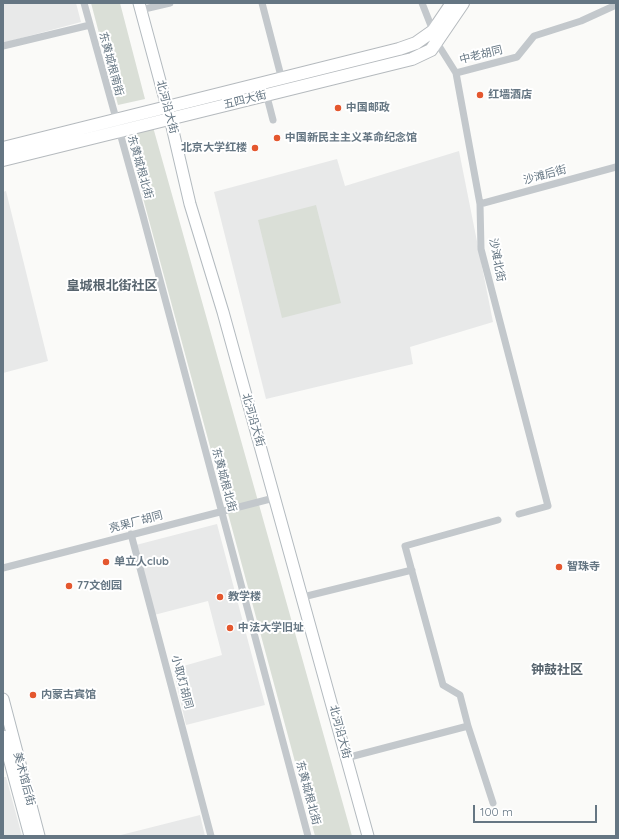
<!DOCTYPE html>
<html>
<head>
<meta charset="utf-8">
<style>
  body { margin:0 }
  #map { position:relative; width:619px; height:839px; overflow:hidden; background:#fafaf8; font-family:Quicksand,sans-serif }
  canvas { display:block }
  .frame { position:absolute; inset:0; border:4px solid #657683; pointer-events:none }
  .scale { position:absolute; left:473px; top:805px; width:124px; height:18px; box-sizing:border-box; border:2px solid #657683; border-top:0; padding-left:5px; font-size:12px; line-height:14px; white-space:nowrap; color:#657683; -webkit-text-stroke:3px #fff; paint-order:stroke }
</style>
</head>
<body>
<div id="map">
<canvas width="619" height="839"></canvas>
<div class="frame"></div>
<div class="scale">100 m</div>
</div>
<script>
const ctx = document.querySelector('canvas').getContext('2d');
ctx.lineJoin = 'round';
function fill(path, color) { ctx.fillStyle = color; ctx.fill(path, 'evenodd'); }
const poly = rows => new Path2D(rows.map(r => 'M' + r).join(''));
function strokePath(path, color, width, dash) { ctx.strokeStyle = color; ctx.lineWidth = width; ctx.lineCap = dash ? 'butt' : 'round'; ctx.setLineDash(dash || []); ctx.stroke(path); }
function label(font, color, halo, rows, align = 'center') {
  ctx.font = font + ' Quicksand,"Noto Sans SC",sans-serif'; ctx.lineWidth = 4; ctx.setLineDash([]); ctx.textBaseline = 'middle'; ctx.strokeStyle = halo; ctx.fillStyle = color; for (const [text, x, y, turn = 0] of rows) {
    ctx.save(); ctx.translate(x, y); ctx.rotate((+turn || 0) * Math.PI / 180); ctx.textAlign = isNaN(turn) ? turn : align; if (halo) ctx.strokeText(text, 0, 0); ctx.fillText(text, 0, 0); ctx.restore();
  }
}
const built = poly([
  [3,3,76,3,81,22,3,43],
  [459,151,493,322,410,347,413,364,266,399,214,192,337,159,345,186],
  [6,191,48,361,3,373,3,192],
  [217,524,265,705,186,725,173,669,222,655,208,601,154,615,136,545],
  [3,777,6,777,22,836,3,836],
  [200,815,205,836,117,836]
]);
const green = poly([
  [91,3,120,3,145,99,118,105],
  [153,127,352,836,315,836,126,135],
  [316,205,341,303,282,318,258,220]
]);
const minor = poly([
  [84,3,143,216,308,836],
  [262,3,282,80],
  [422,3,439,46,456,73,480,204,481,249,548,506,519,514],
  [140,10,170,3],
  [3,46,90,25],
  [456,73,517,57,534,36,581,21,616,5],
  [266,93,273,120],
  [480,204,616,167],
  [131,534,211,836],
  [3,568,274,498],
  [303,597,412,570],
  [468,726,460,695,443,685,405,546,498,520],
  [346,758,468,726,493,803]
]);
const secondary = poly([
  [139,3,170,118,190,204,223,312,368,836],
  [3,699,39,836],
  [3,736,30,836]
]);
const primary = poly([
  [3,148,399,49,416,43,433,31,452,3],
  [3,160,412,59,431,50,463,3]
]);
const markers = [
  [480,95,4,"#e4572e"],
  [338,108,4,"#e4572e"],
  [277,138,4,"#e4572e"],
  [255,148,4,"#e4572e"],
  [106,562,4,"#e4572e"],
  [559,567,4,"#e4572e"],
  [69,586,4,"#e4572e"],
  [220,597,4,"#e4572e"],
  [230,628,4,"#e4572e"],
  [33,695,4,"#e4572e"]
];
const streetNames = [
  ["中老胡同",481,55,-14],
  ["东黄城根南街",111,64,75],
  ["五四大街",245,100,-14],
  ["北河沿大街",167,107,75],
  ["东黄城根北街",140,167,74],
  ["沙滩后街",545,175,-15],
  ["沙滩北街",497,260,79],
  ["北河沿大街",253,420,74],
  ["东黄城根北街",224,480,75],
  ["亮果厂胡同",136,522,-15],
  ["小取灯胡同",182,682,75],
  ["北河沿大街",340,732,75],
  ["美术馆后街",24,779,75],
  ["东黄城根北街",308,793,75]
];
const poiNames = [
  ["红墙酒店",488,95],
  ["中国邮政",346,108],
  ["中国新民主主义革命纪念馆",285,138],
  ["北京大学红楼",247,148,"right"],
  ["单立人club",114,562],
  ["智珠寺",567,567],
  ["77文创园",77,586],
  ["教学楼",228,597],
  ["中法大学旧址",238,628],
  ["内蒙古宾馆",41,695]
];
const quarterNames = [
  ["皇城根北街社区",112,286],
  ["钟鼓社区",557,670]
];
fill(built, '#e8e9e9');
fill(green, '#dadfd7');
strokePath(secondary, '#b3babf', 13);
strokePath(primary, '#b5babe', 14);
strokePath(minor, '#c3c8cc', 7);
strokePath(secondary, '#fff', 11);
strokePath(primary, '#fff', 12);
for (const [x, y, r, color] of markers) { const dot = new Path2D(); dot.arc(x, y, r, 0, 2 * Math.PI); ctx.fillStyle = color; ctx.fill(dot); strokePath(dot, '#fff', 1.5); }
label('11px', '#657683', '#fff', streetNames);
label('bold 11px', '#657683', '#fff', poiNames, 'left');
label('bold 13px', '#57646e', '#fff', quarterNames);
</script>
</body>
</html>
